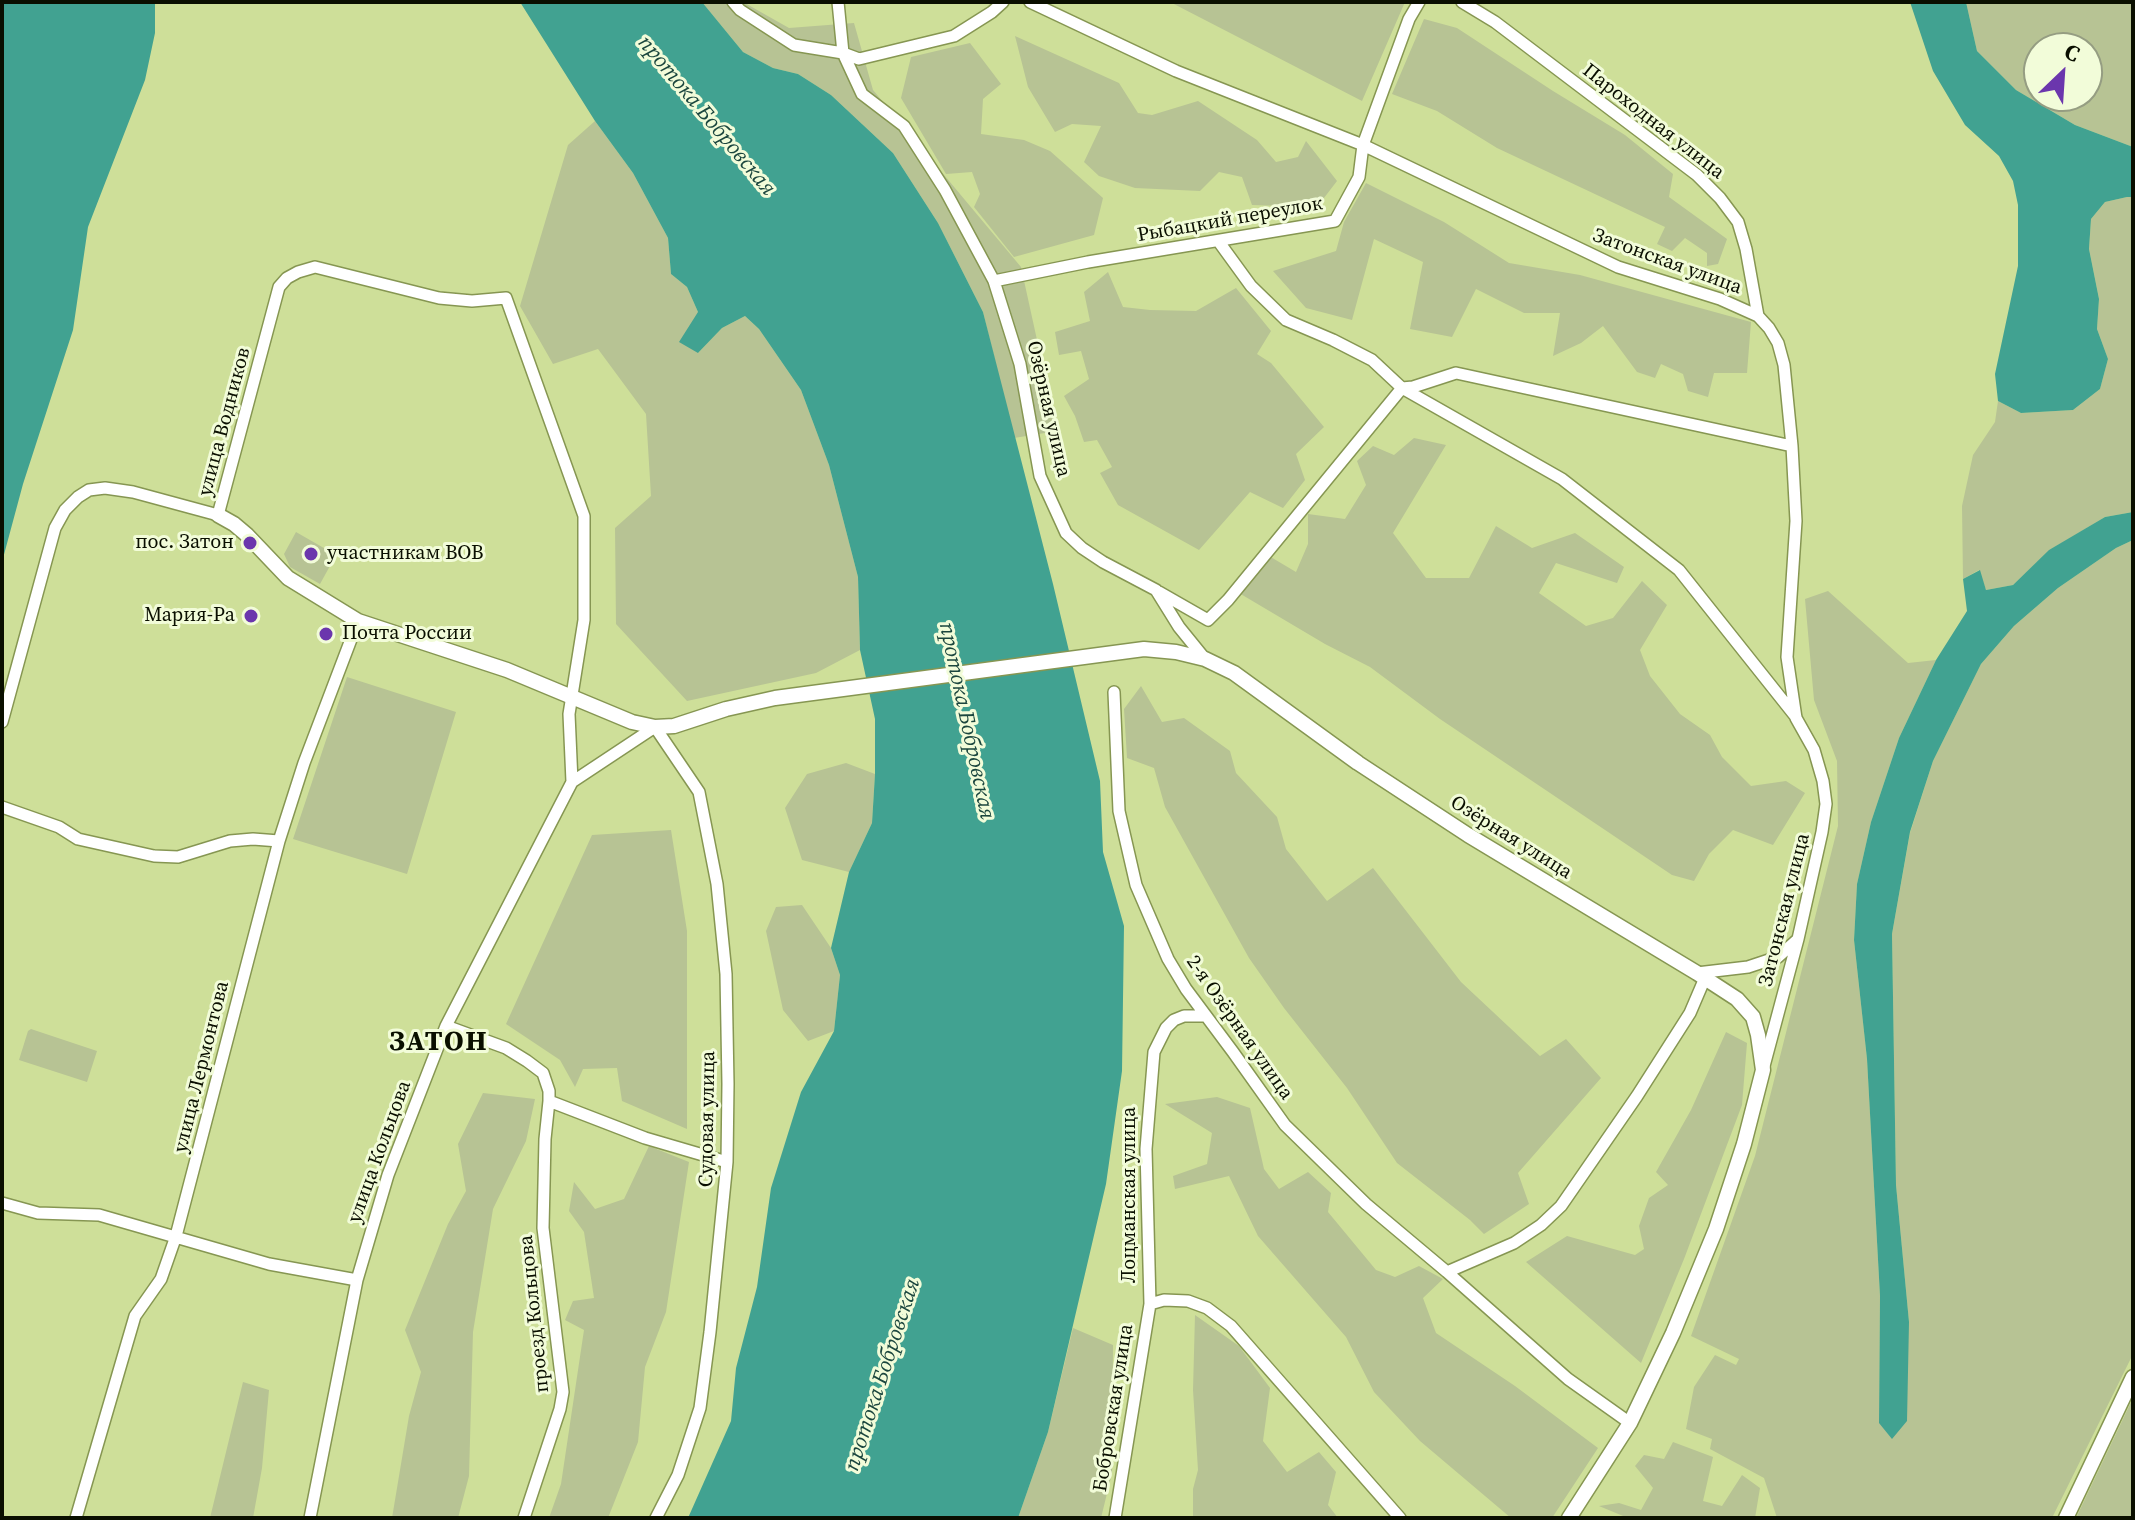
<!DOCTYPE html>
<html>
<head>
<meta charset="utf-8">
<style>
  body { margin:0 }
  #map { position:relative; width:2135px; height:1520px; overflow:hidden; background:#cedf99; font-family:"Source Serif 4",serif }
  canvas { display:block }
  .frame { position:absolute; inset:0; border:4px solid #0a0f00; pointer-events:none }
  .north { position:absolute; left:2023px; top:32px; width:80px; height:80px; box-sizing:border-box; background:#f2fcd9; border:2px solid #959d82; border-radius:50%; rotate:25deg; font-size:22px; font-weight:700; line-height:32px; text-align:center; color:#0a0f00 }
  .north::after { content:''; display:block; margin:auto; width:28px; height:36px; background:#6b36ad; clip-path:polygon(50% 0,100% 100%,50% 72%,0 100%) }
</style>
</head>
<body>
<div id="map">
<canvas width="2135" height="1520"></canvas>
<div class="frame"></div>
<div class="north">С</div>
</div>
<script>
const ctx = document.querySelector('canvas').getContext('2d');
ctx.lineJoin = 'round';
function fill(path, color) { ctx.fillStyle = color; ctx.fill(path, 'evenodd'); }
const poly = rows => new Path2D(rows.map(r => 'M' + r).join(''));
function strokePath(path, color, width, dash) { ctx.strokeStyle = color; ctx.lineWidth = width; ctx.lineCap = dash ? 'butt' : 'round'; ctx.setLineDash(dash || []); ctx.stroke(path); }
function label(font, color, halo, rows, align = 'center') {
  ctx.font = font + ' "Source Serif 4",serif'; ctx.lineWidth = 6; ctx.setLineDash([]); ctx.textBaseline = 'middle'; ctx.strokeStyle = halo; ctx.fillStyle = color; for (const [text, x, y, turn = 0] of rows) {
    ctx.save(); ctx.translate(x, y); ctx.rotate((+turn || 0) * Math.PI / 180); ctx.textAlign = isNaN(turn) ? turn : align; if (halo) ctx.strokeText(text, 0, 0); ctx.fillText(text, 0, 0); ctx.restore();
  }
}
const green = poly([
  [702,2,743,2,789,28,854,23,873,90,1021,267,1057,431,1014,438,983,312,938,223,893,153,831,95,798,74,773,68,743,52],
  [1170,2,1405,2,1362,101],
  [1966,2,2133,2,2133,147,2075,125,2016,90,1977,51],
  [2039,48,2087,48,2087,96,2039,96],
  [1424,19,1457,28,1553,91,1625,135,1673,174,1669,197,1727,239,1718,264,1707,266,1707,253,1685,238,1672,251,1657,244,1665,227,1497,148,1437,111,1392,94],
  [1015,36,1119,83,1138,113,1152,115,1198,101,1257,140,1276,162,1298,157,1306,141,1337,181,1317,207,1252,205,1242,177,1219,172,1200,191,1135,188,1099,176,1084,162,1101,126,1072,124,1055,132,1028,87],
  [970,43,1001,84,983,99,981,134,1024,140,1050,151,1103,198,1094,235,1014,257,974,207,980,194,972,172,946,174,901,98,911,57],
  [595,121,633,173,668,238,671,274,687,287,698,312,698,353,722,328,745,316,759,329,801,390,829,465,858,577,860,650,816,673,687,701,616,624,615,528,651,496,646,414,598,349,553,364,520,306,568,145],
  [1366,183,1444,222,1509,263,1580,275,1751,322,1747,373,1714,373,1708,397,1688,391,1683,374,1661,364,1655,378,1637,372,1603,326,1581,343,1553,356,1560,313,1524,313,1476,289,1452,337,1410,329,1423,262,1374,239,1352,320,1306,308,1273,271,1336,251,1344,222],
  [2127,197,2133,197,2133,512,2105,517,2050,550,2013,585,1986,590,1979,570,1963,579,1962,506,1973,455,1995,422,1998,401,2021,413,2073,410,2100,389,2108,359,2097,329,2099,299,2089,249,2091,219,2105,202],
  [1108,272,1123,307,1150,310,1196,311,1236,288,1271,331,1257,354,1271,363,1324,427,1296,454,1305,480,1283,508,1250,492,1199,550,1118,505,1100,473,1112,467,1097,440,1084,442,1075,416,1064,396,1089,379,1081,351,1059,355,1055,332,1090,321,1084,292],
  [1414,438,1446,445,1393,533,1426,578,1469,578,1496,526,1532,548,1575,533,1624,567,1617,583,1556,563,1539,593,1586,626,1613,618,1642,581,1667,605,1640,650,1650,676,1680,714,1710,735,1722,757,1751,786,1786,781,1805,793,1773,845,1733,830,1709,854,1694,881,1672,875,1440,719,1370,667,1325,644,1239,593,1269,556,1296,572,1308,544,1308,514,1345,519,1366,485,1357,461,1373,446,1394,455],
  [296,532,336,555,320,584,290,567,284,554],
  [2133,540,2133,1354,2052,1518,1777,1518,1764,1478,1710,1449,1712,1439,1686,1429,1694,1387,1715,1355,1736,1365,1739,1359,1691,1336,1755,1156,1838,826,1837,761,1814,700,1805,599,1828,591,1908,663,1936,660,1899,738,1871,822,1857,884,1854,940,1867,1059,1880,1296,1879,1423,1909,1322,1896,1185,1892,934,1910,833,1933,761,1981,664,2014,626,2058,588,2116,548],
  [347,677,456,712,407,874,293,839],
  [1141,686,1162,722,1184,718,1230,751,1236,773,1277,817,1286,849,1327,901,1373,868,1461,982,1540,1056,1566,1039,1601,1078,1518,1173,1529,1204,1484,1234,1470,1220,1397,1163,1347,1088,1284,1008,1249,958,1165,807,1154,768,1127,758,1124,709],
  [846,763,875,774,872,823,849,872,802,860,785,808,807,774],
  [671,830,687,931,687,1129,622,1101,617,1068,583,1069,575,1087,560,1060,506,1024,592,835],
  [802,905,831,948,840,975,834,1031,808,1041,783,1010,766,931,776,907],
  [31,1029,97,1051,87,1082,19,1060,28,1031],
  [1726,1032,1747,1043,1742,1105,1684,1259,1641,1363,1526,1262,1567,1236,1635,1255,1644,1249,1639,1226,1649,1198,1668,1185,1656,1172,1691,1110],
  [483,1093,535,1099,526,1141,493,1209,473,1332,469,1476,458,1518,392,1518,409,1416,421,1372,405,1330,448,1224,466,1191,458,1144],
  [1217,1097,1250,1108,1264,1169,1279,1189,1308,1172,1331,1193,1328,1212,1376,1270,1395,1277,1419,1266,1443,1279,1423,1298,1436,1333,1515,1386,1598,1448,1552,1518,1511,1518,1420,1441,1374,1392,1346,1337,1258,1236,1229,1176,1175,1189,1173,1176,1207,1164,1212,1133,1165,1104],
  [649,1146,689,1162,666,1312,645,1367,638,1442,608,1518,549,1518,561,1484,584,1330,565,1320,573,1301,594,1298,584,1232,569,1211,574,1182,595,1209,624,1199],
  [1195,1315,1239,1346,1270,1388,1263,1441,1287,1472,1319,1452,1336,1472,1328,1505,1338,1518,1193,1518,1193,1489,1198,1470,1193,1390],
  [1073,1328,1113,1345,1112,1473,1101,1518,1018,1518,1048,1432],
  [243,1382,269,1390,262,1468,253,1518,210,1518],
  [2133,1398,2133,1518,2076,1518],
  [1673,1442,1713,1457,1703,1501,1722,1506,1742,1475,1760,1488,1755,1518,1628,1518,1599,1506,1619,1503,1641,1510,1653,1488,1635,1466,1644,1455,1664,1459]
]);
const water = poly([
  [2,2,155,2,155,33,145,80,88,227,73,330,23,484,2,562],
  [520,2,702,2,743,52,773,68,798,74,831,95,893,153,938,223,983,312,1053,584,1100,781,1103,852,1124,926,1122,1071,1106,1184,1048,1432,1018,1518,688,1518,731,1421,736,1368,757,1287,771,1188,801,1092,834,1031,840,975,831,948,849,872,872,823,875,774,875,719,860,650,858,577,829,465,801,390,759,329,745,316,722,328,698,353,679,342,698,312,687,287,671,274,668,238,633,173,595,121],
  [1910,2,1966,2,1977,51,2016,90,2075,125,2133,147,2133,197,2127,197,2105,202,2091,219,2089,249,2099,299,2097,329,2108,359,2100,389,2073,410,2021,413,1998,401,1995,374,2018,266,2018,205,2013,181,1999,156,1965,125,1933,71],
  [2133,512,2133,540,2116,548,2058,588,2014,626,1981,664,1933,761,1910,832,1892,934,1896,1185,1909,1322,1907,1421,1892,1439,1879,1423,1880,1296,1867,1059,1854,940,1857,884,1871,822,1899,738,1936,660,1967,611,1963,579,1980,570,1986,590,2013,585,2049,550,2105,517]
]);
const minor = poly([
  [733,2,740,10,794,45,843,53,859,59,954,36,992,12,1003,2],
  [838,2,843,53,862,94,904,126,945,190,994,281,1020,364,1040,476,1066,533,1082,548,1103,562,1156,590,1179,627,1205,659],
  [1030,2,1176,71,1363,145,1618,267,1720,299,1758,316,1769,328,1778,343,1784,365,1792,446,1796,521,1787,657,1796,718,1814,750,1823,781,1826,804,1822,832,1798,939,1764,1066],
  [1462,2,1495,22,1697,175,1720,198,1738,222,1746,249,1758,316],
  [1219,242,1251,286,1286,320,1333,340,1372,360,1402,388,1562,479,1679,570,1796,717],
  [994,281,1088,262,1335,221,1359,177,1363,145,1409,19,1419,2],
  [1159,592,1208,620,1228,600,1402,388,1413,387,1456,373,1792,446],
  [1114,692,1119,811,1136,885,1168,959,1186,989,1233,1052,1285,1125,1366,1204,1447,1272,1568,1379,1630,1423],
  [2,722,55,528,65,510,78,497,89,490,105,488,133,492,218,515,279,287,287,278,298,272,315,267,439,298,472,301,506,298,584,516,584,620,569,714,572,782],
  [2,807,59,827,78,839,154,856,178,857,230,841,253,839,279,841],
  [1697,973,1748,967,1778,957,1797,940],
  [446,1026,506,1048,527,1061,543,1073,549,1091,549,1101,645,1138,727,1162],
  [2,1203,38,1213,99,1215,269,1264,357,1280],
  [1447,1272,1514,1243,1541,1225,1561,1206,1637,1096,1690,1013,1705,978],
  [1150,1304,1164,1300,1188,1301,1207,1308,1231,1326,1400,1518],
  [76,1518,135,1316,161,1279,176,1236,279,841,304,763,358,621],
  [310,1518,357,1280,388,1175,446,1026,572,782,655,727,699,792,717,884,726,974,728,1084,727,1162,710,1332,700,1408,678,1475,656,1518],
  [524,1518,560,1409,563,1392,543,1228,545,1139,549,1101],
  [1115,1518,1150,1304,1146,1149,1154,1052,1166,1028,1174,1020,1184,1016,1206,1016]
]);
const tertiary = poly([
  [218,515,234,524,247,535,288,578,358,621,507,670,632,722,655,727,674,726,726,709,775,698,1144,649,1176,652,1205,659,1234,673,1358,763,1468,835,1697,973,1737,999,1753,1017,1758,1035,1763,1070,1744,1144,1716,1229,1673,1333,1630,1423,1569,1518],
  [2066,1518,2133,1377]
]);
const markers = [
  [250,543,8,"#6b36ad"],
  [311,554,8,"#6b36ad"],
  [251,616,8,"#6b36ad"],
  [326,634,8,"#6b36ad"]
];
const streetNames = [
  ["Пароходная улица",1653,122,38],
  ["Рыбацкий переулок",1230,220,-10],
  ["Затонская улица",1667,262,20],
  ["Озёрная улица",1048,409,77],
  ["улица Водников",225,422,-75],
  ["Озёрная улица",1511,838,32],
  ["Затонская улица",1785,910,-76],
  ["2-я Озёрная улица",1239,1028,55],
  ["улица Лермонтова",202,1067,-76],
  ["Судовая улица",708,1119,-89],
  ["улица Кольцова",380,1152,-70],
  ["Лоцманская улица",1130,1195,-90],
  ["проезд Кольцова",535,1314,-96],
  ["Бобровская улица",1114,1408,-81]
];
const poiNames = [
  ["пос. Затон",234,543],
  ["участникам ВОВ",327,554,"left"],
  ["Мария-Ра",235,616],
  ["Почта России",342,634,"left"]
];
const waterNames = [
  ["протока Бобровская",706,116,50],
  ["протока Бобровская",966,721,78],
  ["протока Бобровская",883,1375,-72]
];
const districtNames = [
  ["ЗАТОН",439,1043]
];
fill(green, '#b7c394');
fill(water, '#41a291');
strokePath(minor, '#869652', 14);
strokePath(tertiary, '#869652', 17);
strokePath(minor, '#fff', 11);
strokePath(tertiary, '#fff', 14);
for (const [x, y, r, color] of markers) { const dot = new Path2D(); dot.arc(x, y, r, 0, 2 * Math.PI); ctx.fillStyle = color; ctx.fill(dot); strokePath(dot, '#f2fcd9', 3); }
label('20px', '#0a0f00', '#f2fcd9', streetNames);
label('20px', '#0a0f00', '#f2fcd9', poiNames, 'right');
label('italic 22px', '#1b463e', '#f2fcd9', waterNames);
ctx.letterSpacing = '2px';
label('bold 28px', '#0a0f00', '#f2fcd9', districtNames);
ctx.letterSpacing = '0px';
</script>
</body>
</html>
